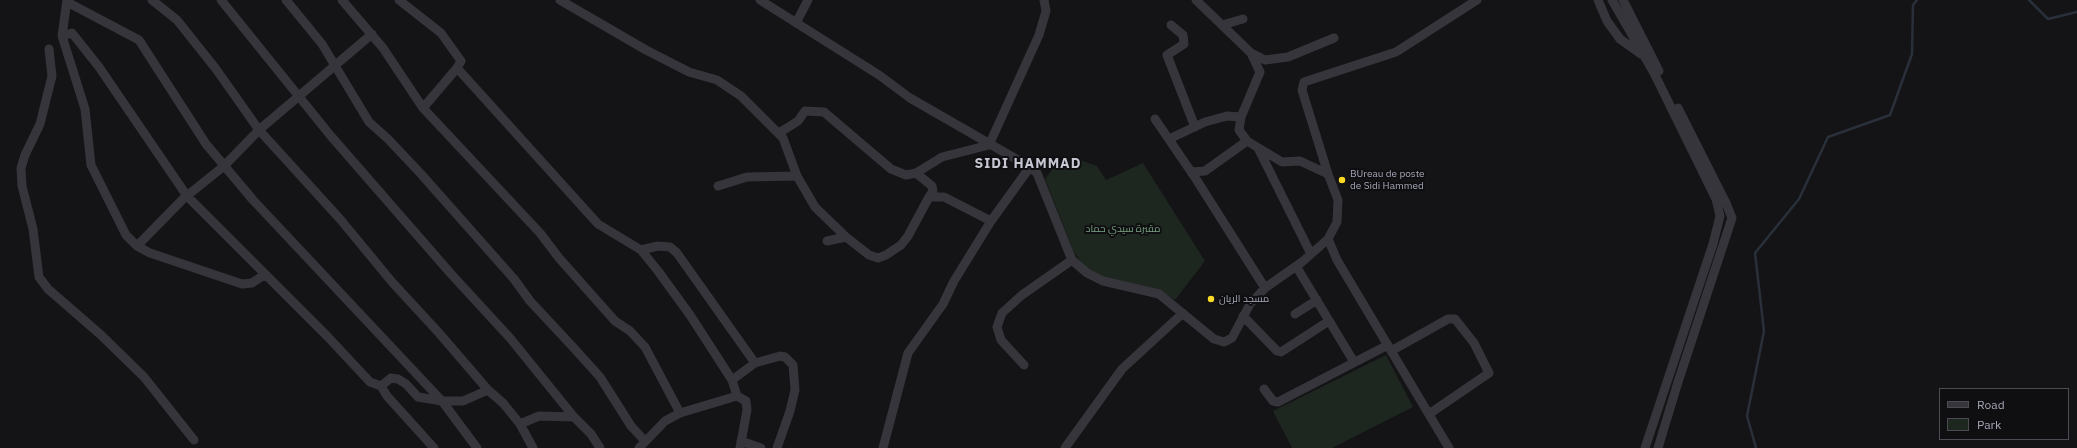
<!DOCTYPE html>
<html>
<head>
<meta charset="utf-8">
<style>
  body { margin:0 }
  #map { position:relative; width:2077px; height:448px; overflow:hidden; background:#141416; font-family:"IBM Plex Sans",sans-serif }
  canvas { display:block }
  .legend { position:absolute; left:1939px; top:388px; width:130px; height:52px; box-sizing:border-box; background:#0f0f11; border:1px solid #4b4c53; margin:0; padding:5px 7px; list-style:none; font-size:12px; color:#a5a7b7 }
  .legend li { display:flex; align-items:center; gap:8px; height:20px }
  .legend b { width:20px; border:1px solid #4b4c53 }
</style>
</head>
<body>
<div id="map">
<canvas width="2077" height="448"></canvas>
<ul class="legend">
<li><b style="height:5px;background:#35353b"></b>Road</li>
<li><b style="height:11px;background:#1e2620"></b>Park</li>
</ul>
</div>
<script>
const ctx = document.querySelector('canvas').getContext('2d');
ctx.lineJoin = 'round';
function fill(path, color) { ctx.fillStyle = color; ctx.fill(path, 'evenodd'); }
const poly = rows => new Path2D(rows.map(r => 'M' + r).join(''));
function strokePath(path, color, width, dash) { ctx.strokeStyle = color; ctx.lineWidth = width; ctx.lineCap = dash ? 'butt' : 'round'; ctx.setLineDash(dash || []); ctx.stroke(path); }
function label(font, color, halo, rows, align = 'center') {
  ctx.font = font + ' "IBM Plex Sans",Cairo,sans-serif'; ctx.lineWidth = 4; ctx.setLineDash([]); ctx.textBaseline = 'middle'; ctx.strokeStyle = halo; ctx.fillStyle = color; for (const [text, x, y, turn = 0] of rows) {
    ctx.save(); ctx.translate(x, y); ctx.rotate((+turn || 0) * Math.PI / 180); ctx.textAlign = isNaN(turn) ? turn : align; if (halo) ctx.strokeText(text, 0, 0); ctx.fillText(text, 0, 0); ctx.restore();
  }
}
const green = poly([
  [1080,160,1097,166,1106,180,1143,163,1205,261,1175,300,1160,291,1107,280,1085,268,1074,252,1045,179,1058,162],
  [1386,355,1413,407,1332,448,1292,448,1273,411]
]);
const stream = poly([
  [2029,0,2048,19,2077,12],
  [1756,448,1747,416,1764,331,1755,253,1799,199,1828,137,1890,115,1912,54,1913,5,1917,0]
]);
const minor = poly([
  [67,0,62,36,85,109,91,165,126,235,137,246,150,253,242,284,252,283,264,275],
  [152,0,177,20,216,69,259,130,340,219,392,282,439,333,488,390,503,403,520,424,533,448],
  [221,0,330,135,452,275,510,338,574,417,591,434,600,448],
  [286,0,322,44,369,122,388,139,421,174,514,279,530,301,572,346,600,377,631,426,645,441],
  [342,0,383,48,423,108,540,233,559,258,615,321,630,331,645,347,680,413],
  [399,0,441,33,461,61,457,68,423,108],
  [560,0,646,50,689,72,717,80,741,96,783,138,797,176,815,207,846,237,869,255,878,258,886,255,901,245,908,236,929,197,944,197,991,221],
  [760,0,879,75,910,98,1030,167,1037,173,1072,260,1087,273,1103,281,1159,294,1214,339,1224,342,1232,338,1250,304,1265,288,1302,262,1328,239,1337,222,1338,200,1328,174,1300,161,1282,162,1247,141,1239,130,1241,117,1260,72,1251,53,1196,0],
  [1598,0,1607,21,1620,39,1641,54],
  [1612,0,1654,73,1716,199,1720,216,1713,244,1645,448],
  [1623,0,1659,71],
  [67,2,139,40,206,144,253,200,442,401,477,448],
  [796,23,808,0],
  [1171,25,1183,35,1184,44,1167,55,1195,127],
  [1222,25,1243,19],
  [62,36,72,33,99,67,187,196,327,336,370,382,381,386,391,378,398,379,406,384,418,397,442,401,463,401,488,390],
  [49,49,52,76,40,124,25,155,21,168,22,186,33,229,39,277,48,289,101,335,144,377,194,440],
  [1251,53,1265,60,1288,57,1334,38],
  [457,68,598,224,641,250,658,271,690,315,732,380,737,396,746,401,747,410,740,448],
  [1155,119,1196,179,1265,288],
  [779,133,798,121,805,111,824,112,891,169,906,175,916,173,942,157,989,145,1039,35,1046,11,1044,0],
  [1169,139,1205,122,1227,116,1241,117],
  [1258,148,1311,254],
  [1191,172,1205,171,1247,141],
  [916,173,932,186,933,191,929,197],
  [1328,174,1302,90,1304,82,1396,52,1477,0],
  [718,186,747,177,797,176],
  [1328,239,1337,260,1449,448],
  [827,241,846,237],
  [137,246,183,199,224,166,259,130,372,34],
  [641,250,658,246,670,247,677,253,755,363],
  [1296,266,1354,362],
  [1295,314,1317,300],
  [1243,316,1277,351,1281,352,1329,321],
  [1391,351,1448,319,1455,319,1474,343,1489,373,1429,414],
  [1024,365,1001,340,997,327,1002,313,1022,295,1072,260],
  [732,380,755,363,780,356,785,357,793,365,795,390,790,411,777,448],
  [381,386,387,396,434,448],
  [1264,389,1273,401,1278,402,1388,345],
  [520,424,539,416,574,417],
  [741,441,761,448],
  [639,448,665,421,680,413,737,396],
  [883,448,908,353,943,304,954,281,991,221,1030,167],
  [1065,448,1122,369,1183,313],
  [1658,448,1678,382,1732,218,1726,203,1678,108]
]);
const markers = [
  [1342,180,4,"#fdda25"],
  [1211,299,4,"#fdda25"]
];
const poiNames = [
  ["BUreau de poste",1350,174],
  ["de Sidi Hammed",1350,186],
  ["مسجد الريان",1219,299]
];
const parkNames = [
  ["مقبرة سيدي حماد",1123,229]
];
const districtNames = [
  ["SIDI HAMMAD",1028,164]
];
fill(green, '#1e2620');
strokePath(stream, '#29303a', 2.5);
strokePath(minor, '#35353b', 9);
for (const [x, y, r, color] of markers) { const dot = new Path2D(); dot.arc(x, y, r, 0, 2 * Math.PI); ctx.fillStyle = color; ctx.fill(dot); strokePath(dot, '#0f0f11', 1.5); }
label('10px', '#a5a7b7', '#0f0f11', poiNames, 'left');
label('10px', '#7aa384', '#0f0f11', parkNames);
ctx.letterSpacing = '1px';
label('bold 14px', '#c6c7d3', '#0f0f11', districtNames);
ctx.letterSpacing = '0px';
</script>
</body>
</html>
